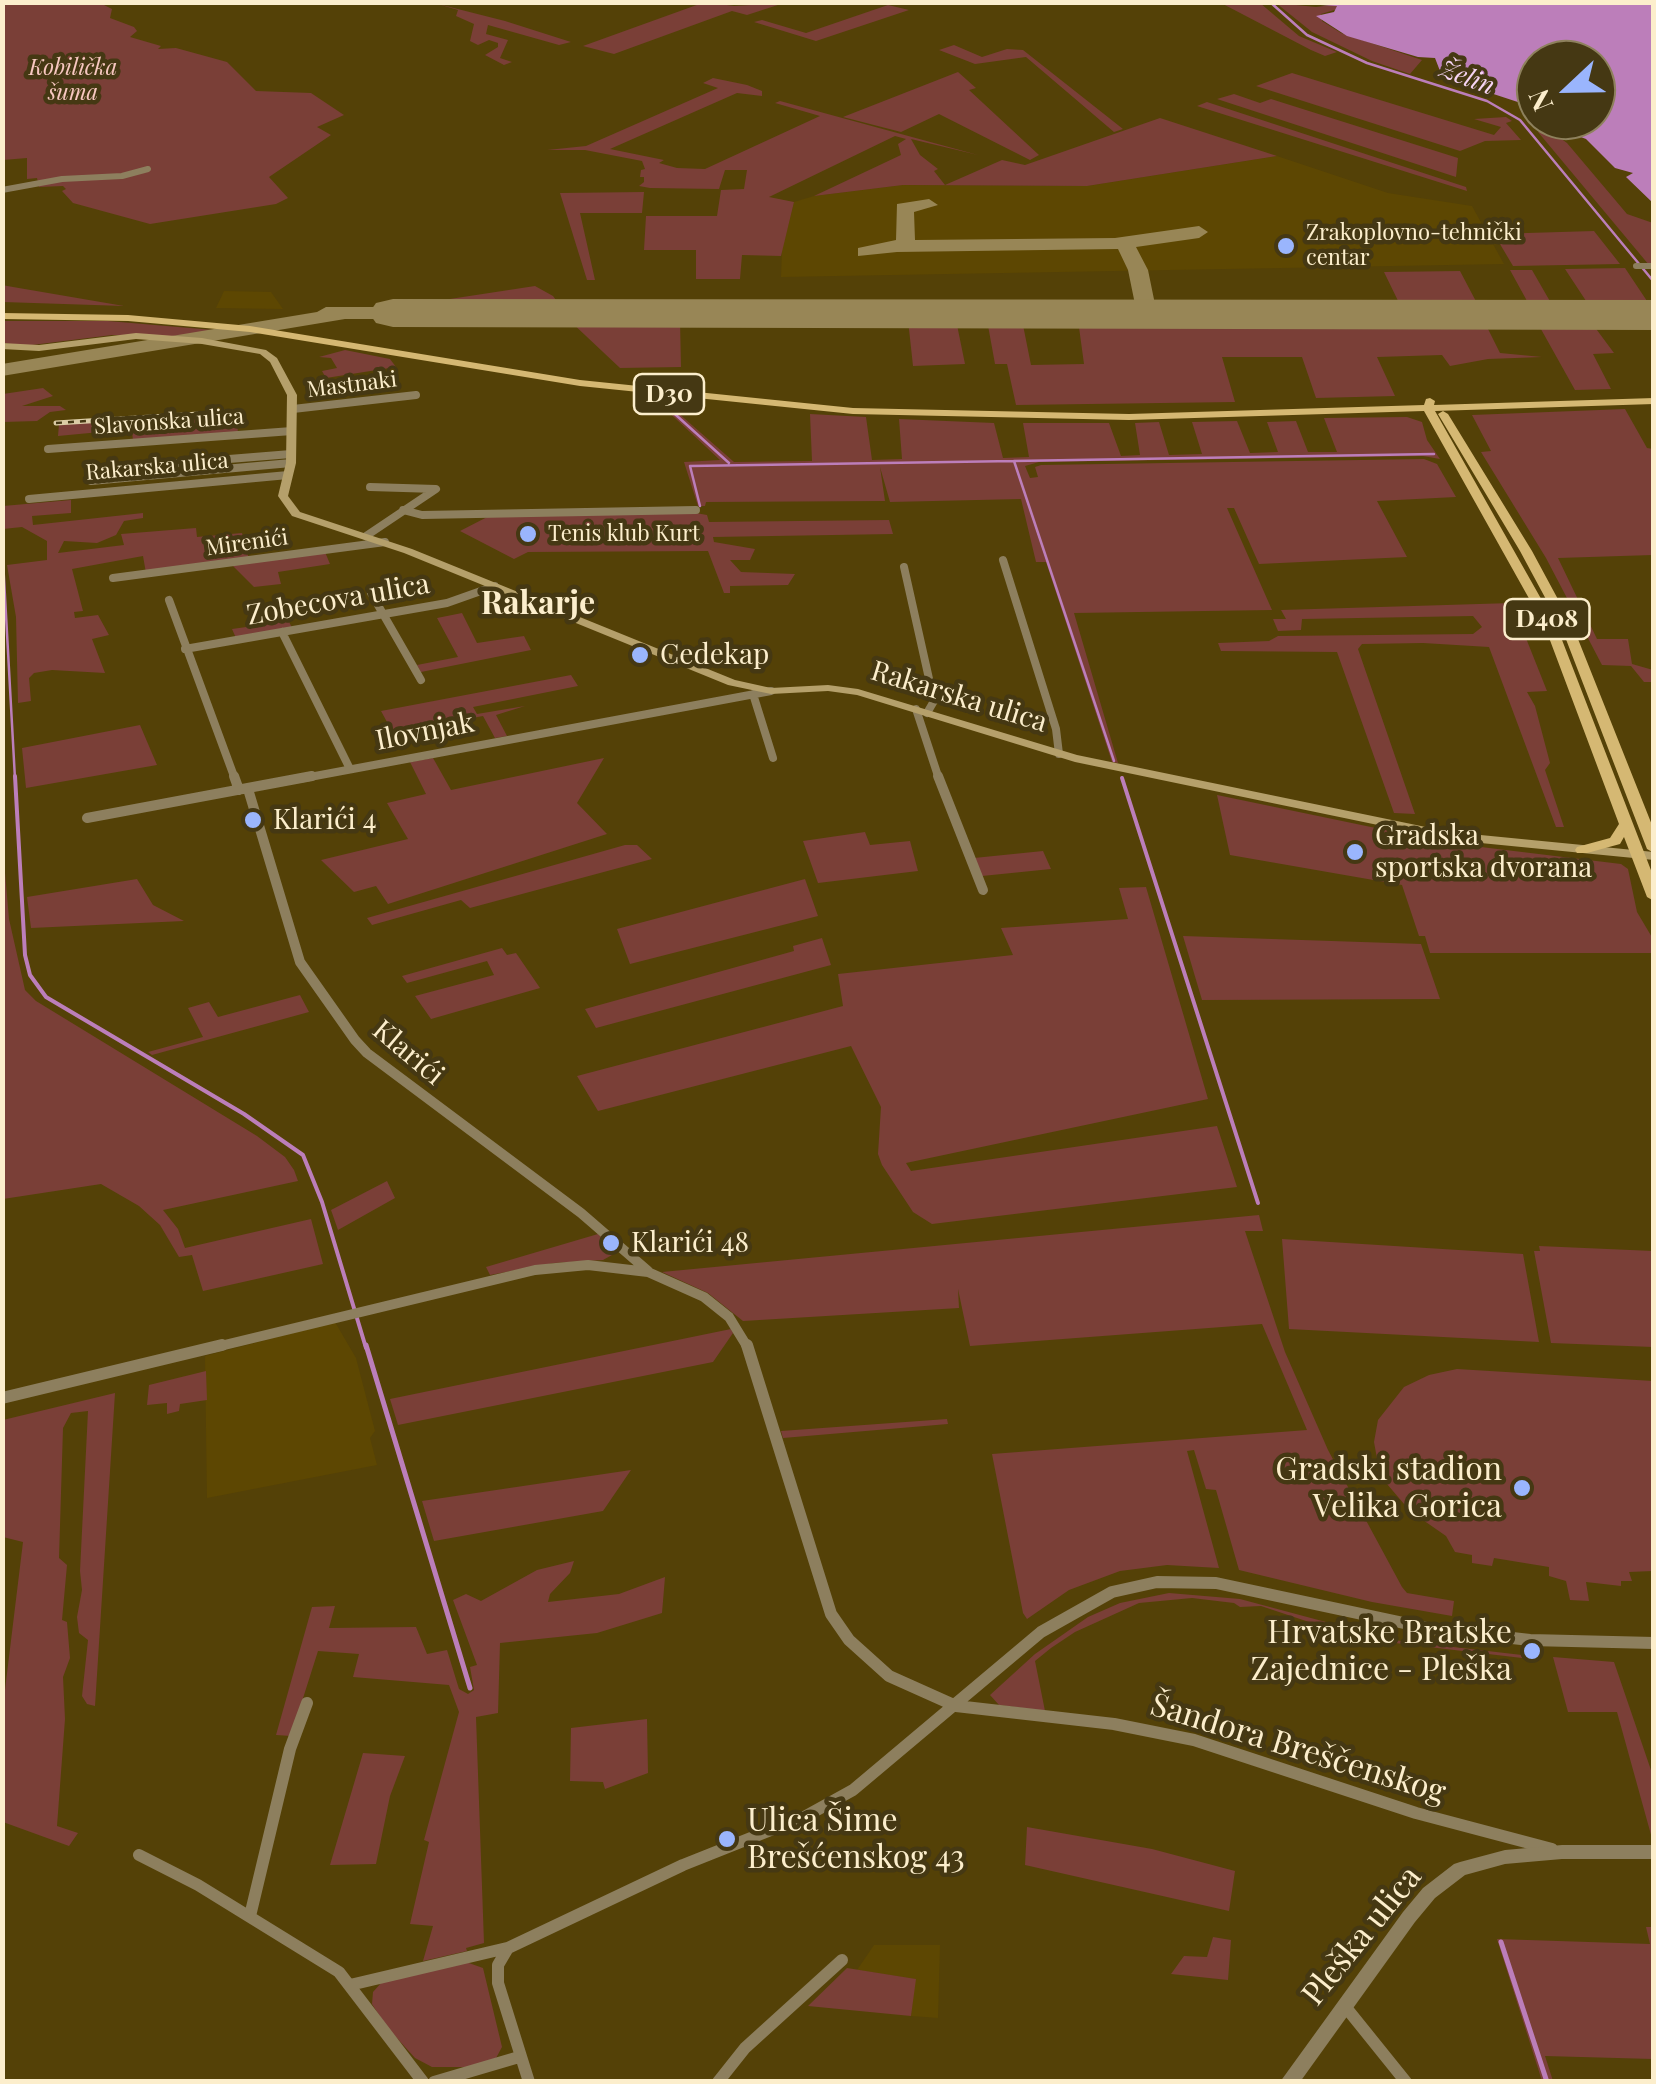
<!DOCTYPE html>
<html>
<head>
<meta charset="utf-8">
<style>
  body { margin:0 }
  #map { position:relative; width:1656px; height:2084px; overflow:hidden; background:#544107; font-family:"Playfair Display",serif }
  canvas { display:block }
  .frame { position:absolute; inset:0; border:5px solid #fceecc; pointer-events:none }
  .north { position:absolute; left:1516px; top:40px; width:100px; height:100px; box-sizing:border-box; background:#453813; border:2px solid #8e815d; border-radius:50%; rotate:248deg; font-size:28px; font-weight:700; line-height:40px; text-align:center; color:#fceecc }
  .north::after { content:''; display:block; margin:auto; width:35px; height:45px; background:#9ab5fd; clip-path:polygon(50% 0,100% 100%,50% 72%,0 100%) }
</style>
</head>
<body>
<div id="map">
<canvas width="1656" height="2084"></canvas>
<div class="frame"></div>
<div class="north">N</div>
</div>
<script>
const ctx = document.querySelector('canvas').getContext('2d');
ctx.lineJoin = 'round';
function fill(path, color) { ctx.fillStyle = color; ctx.fill(path, 'evenodd'); }
const poly = rows => new Path2D(rows.map(r => 'M' + r).join(''));
function strokePath(path, color, width, dash) { ctx.strokeStyle = color; ctx.lineWidth = width; ctx.lineCap = dash ? 'butt' : 'round'; ctx.setLineDash(dash || []); ctx.stroke(path); }
function label(font, color, halo, rows, align = 'center') {
  ctx.font = font + ' "Playfair Display",serif'; ctx.lineWidth = 9; ctx.setLineDash([]); ctx.textBaseline = 'middle'; ctx.strokeStyle = halo; ctx.fillStyle = color; for (const [text, x, y, turn = 0] of rows) {
    ctx.save(); ctx.translate(x, y); ctx.rotate((+turn || 0) * Math.PI / 180); ctx.textAlign = isNaN(turn) ? turn : align; if (halo) ctx.strokeText(text, 0, 0); ctx.fillText(text, 0, 0); ctx.restore();
  }
}
const built = poly([
  [1277,156,1388,193,1472,206,1504,264,781,277,782,249,794,202,814,196,903,185,1087,186],
  [224,291,271,292,283,309,216,308],
  [335,1322,356,1358,375,1431,370,1438,377,1465,207,1498,205,1356],
  [874,1945,940,1945,938,2018,911,2016,915,1979,857,1970]
]);
const green = poly([
  [705,2,734,6,784,3,747,15,732,11,614,54,583,46],
  [3,3,100,3,112,9,110,18,134,27,137,31,130,37,161,46,158,49,176,48,227,62,256,91,311,93,344,115,317,127,331,135,269,177,288,198,276,204,150,224,73,203,62,191,66,189,63,186,39,187,37,178,27,179,27,158,3,160],
  [1221,3,1260,3,1299,36,1337,52,1325,56,1311,50],
  [1276,3,1316,7,1346,3,1354,4,1321,14,1322,21,1341,33,1422,60,1410,74,1372,61,1312,32],
  [438,4,505,21,571,42,559,45,488,25,486,34,508,40,500,58,512,62,504,65,485,55,498,47,498,43,489,40,478,45,470,41,474,24,456,16,458,10],
  [888,5,909,10,816,41,754,22,762,20,806,33],
  [954,45,982,57,1007,49,1023,50,1123,129,1114,132,1026,57,975,64,939,50],
  [958,72,976,88,969,90,1039,155,1030,160,939,114,901,132,843,117],
  [1292,73,1494,135,1501,127,1474,119,1506,117,1512,121,1506,123,1521,140,1485,141,1460,151,1256,86],
  [713,78,747,85,762,91,762,96,737,93,610,149,664,160,659,163,677,168,705,169,820,116,775,103,780,101,978,155,911,139,920,155,938,169,934,171,945,185,1002,160,1025,165,1160,118,1277,156,1087,186,903,185,814,196,901,155,898,144,906,139,895,136,769,197,794,202,781,256,742,255,740,279,696,279,696,250,644,250,646,216,717,216,721,190,744,189,747,170,725,170,719,189,650,188,639,186,644,182,644,177,640,177,641,170,645,169,642,161,585,150,547,150,586,146,718,88,703,83],
  [1234,94,1260,103,1271,99,1458,158,1456,177,1217,99],
  [1207,102,1466,187,1467,191,1197,106],
  [1538,132,1552,132,1567,143,1627,214,1653,223,1653,265,1649,265],
  [644,192,642,213,580,213,595,280,587,280,560,193],
  [1594,231,1620,264,1513,266,1494,234],
  [1625,268,1653,310,1592,310,1565,269],
  [1510,270,1532,270,1555,310,1532,310],
  [1460,271,1480,309,1402,309,1384,272],
  [2,285,13,287,124,306,3,302],
  [535,286,553,296,561,307,404,306],
  [569,320,680,320,681,367,620,368],
  [908,320,956,320,965,364,913,366],
  [987,320,1022,320,1031,365,1084,364,1078,320,1484,321,1500,353,1542,357,1488,359,1450,366,1442,355,1377,357,1395,396,1316,398,1302,357,1222,357,1235,402,1016,405,1007,364,995,364],
  [2,321,108,321,225,331,189,337,112,335,24,346,3,343],
  [1537,322,1591,322,1614,353,1593,354,1611,389,1575,390],
  [345,350,390,359,396,367,326,378,322,371,337,368,331,358,319,357],
  [43,388,53,396,22,406,60,406,66,410,50,412,37,421,3,422,3,394],
  [668,404,734,462,812,461,810,414,866,417,872,460,902,459,899,419,994,423,1003,458,1029,457,1023,423,1109,423,1121,456,1140,455,1135,423,1159,422,1169,455,1202,454,1192,422,1237,421,1250,453,1278,452,1267,422,1296,421,1308,452,1337,452,1324,418,1407,417,1422,422,1427,440,1440,459,1423,456,1039,462,1025,466,1030,478,1038,477,1035,467,1041,465,1424,459,1437,464,1456,497,1377,501,1407,557,1259,564,1234,508,1227,508,1272,610,1074,613,1118,763,1112,762,1046,562,1036,562,1021,499,890,502,880,467,885,501,706,502,705,506,698,506,684,462,720,460,661,405],
  [1625,409,1647,448,1653,449,1653,555,1558,558,1597,639,1628,639,1632,664,1653,670,1653,682,1644,682,1631,666,1602,665,1546,558,1481,452,1491,451,1472,415],
  [215,414,215,422,237,421,238,433,133,442,132,429,58,436,59,424],
  [71,500,71,513,32,516,33,525,143,513,143,518,124,521,116,535,97,543,64,541,58,553,124,545,121,534,196,528,197,537,242,533,249,559,146,573,143,556,72,569,83,611,74,612,75,618,98,615,109,635,92,639,105,673,52,670,34,673,29,678,31,701,18,703,16,617,7,565,47,560,47,541,22,527,3,529,3,506],
  [690,512,707,515,709,522,889,520,893,534,713,537,714,542,755,549,750,560,730,560,741,572,795,574,788,585,730,586,730,593,724,593,708,551,528,552,514,559,460,531,493,514],
  [325,552,330,564,278,572,281,584,254,587,232,565],
  [304,599,308,608,285,613,292,628,236,638,232,629,268,624,261,605],
  [1512,603,1547,691,1527,692,1535,706,1550,763,1545,770,1564,827,1556,827,1489,647,1423,643,1362,644,1358,649,1415,814,1394,813,1337,652,1221,651,1218,643,1269,641,1278,636,1473,634,1482,627,1473,616,1302,619,1301,630,1278,631,1273,619,1286,619,1281,610],
  [462,613,477,643,524,636,531,650,421,672,417,665,458,657,437,618],
  [571,675,578,686,473,707,477,714,525,706,496,715,507,736,495,738,483,716,393,733,381,711],
  [140,725,157,765,26,788,22,748],
  [433,758,451,790,604,758,577,803,607,834,388,904,376,886,354,892,321,860,408,839,387,803,426,794,410,762],
  [1217,795,1448,843,1621,864,1628,869,1637,912,1653,939,1653,953,1430,953,1425,936,1419,936,1402,885,1230,855],
  [865,832,870,845,910,841,918,871,818,883,803,841],
  [2,838,9,919,25,990,36,1001,257,1136,285,1157,294,1170,298,1181,163,1210,178,1229,185,1248,311,1219,323,1264,203,1291,192,1255,179,1257,160,1225,139,1206,101,1184,3,1199],
  [625,845,637,845,652,859,470,908,461,900,372,925,367,918],
  [1043,851,1051,869,982,876,974,858],
  [137,879,153,905,184,921,31,928,27,897],
  [805,879,818,916,630,964,617,929],
  [1146,887,1208,1099,906,1163,911,1171,1217,1126,1237,1187,932,1224,913,1212,882,1165,878,1154,881,1107,851,1046,598,1111,577,1076,843,1006,838,974,1013,955,1001,928,1128,919,1119,888],
  [1183,936,1421,944,1440,999,1202,1000],
  [822,938,831,965,596,1028,585,1009,794,951,793,946],
  [502,948,507,955,516,953,540,988,431,1019,415,996,494,975,487,961,407,983,402,976],
  [300,995,309,1012,152,1055,148,1052,203,1037,188,1008,209,1002,218,1017],
  [387,1181,395,1198,338,1230,331,1210],
  [1259,1215,1263,1231,1245,1231,1285,1352,1328,1450,1402,1587,1407,1593,1454,1601,1452,1616,1372,1602,1239,1570,1216,1490,1206,1489,1194,1450,1187,1451,1219,1568,1167,1565,1120,1571,1069,1590,1027,1619,1023,1613,992,1454,1307,1430,1262,1324,970,1346,958,1289,959,1308,743,1321,708,1293,662,1272],
  [598,1234,614,1249,612,1255,603,1260,554,1263,490,1275,486,1267],
  [1282,1239,1523,1254,1539,1342,1289,1329],
  [1539,1246,1653,1251,1653,1347,1551,1343,1534,1251,1540,1251],
  [731,1329,733,1333,713,1362,398,1425,390,1399],
  [1457,1369,1653,1381,1653,1571,1629,1572,1632,1581,1621,1581,1621,1586,1586,1582,1589,1601,1570,1600,1566,1581,1549,1576,1549,1567,1494,1558,1492,1566,1472,1563,1472,1555,1455,1552,1446,1536,1410,1511,1387,1484,1378,1464,1374,1442,1378,1420,1404,1387,1429,1375],
  [206,1371,207,1400,180,1404,179,1411,167,1414,167,1403,147,1405,149,1385],
  [115,1393,95,1706,87,1704,82,1696,88,1640,79,1633,77,1617,82,1590,80,1571,88,1411,71,1413,63,1428,59,1558,67,1565,62,1620,67,1622,70,1658,63,1677,65,1719,57,1826,78,1833,69,1846,3,1822,3,1706,23,1542,3,1537,3,1420],
  [947,1419,948,1424,783,1438,781,1431],
  [631,1470,603,1511,434,1541,422,1501],
  [574,1561,570,1573,550,1594,548,1602,619,1594,665,1577,662,1613,597,1633,500,1643,498,1713,476,1717,484,1943,466,1948,467,1951,423,1961,433,1926,410,1924,429,1842,424,1840,459,1712,449,1685,353,1677,359,1654,318,1651,291,1736,276,1735,312,1607,335,1606,329,1628,416,1627,427,1654,447,1650,459,1689,468,1694,474,1690,470,1667,477,1665,453,1600,466,1594,481,1601,537,1570],
  [1169,1593,1240,1599,1393,1640,1522,1655,1522,1658,1395,1643,1342,1633,1261,1606,1240,1607,1234,1603,1192,1598,1139,1603,1075,1632,1051,1648,1035,1661,1045,1711,999,1705,990,1695,1035,1654,1088,1617,1120,1603],
  [1553,1657,1614,1662,1653,1776,1653,1842,1617,1712,1568,1712],
  [647,1719,648,1773,605,1789,603,1782,570,1781,571,1728],
  [363,1753,405,1756,390,1796,376,1864,330,1865],
  [1027,1827,1152,1849,1235,1871,1229,1911,1025,1865],
  [1646,1927,1653,1927,1653,2059,1545,2056,1553,2081,1542,2081,1497,1939,1650,1944],
  [1213,1937,1231,1940,1228,1980,1171,1974,1184,1956,1207,1957],
  [466,1962,483,1968,502,2047,495,2060,467,2067,432,2067,415,2058,386,2026,372,2004,373,1992,382,1982],
  [847,1968,916,1979,911,2016,808,2006]
]);
const water = poly([
  [1287,3,1653,3,1653,203,1626,177,1633,173,1615,168,1586,139,1557,128,1552,120,1596,120,1596,60,1536,60,1536,108,1460,83,1440,71,1435,58,1418,57,1347,36,1316,16,1334,12,1337,6]
]);
const streamFar2 = poly([
  [1270,2,1307,35,1367,63,1487,101,1520,120,1654,282],
  [666,406,729,463],
  [1014,461,1434,454],
  [700,506,690,466,1014,461,1114,761],
  [2,542,15,779]
]);
const streamFar1 = poly([
  [15,776,25,955,30,975,46,997,244,1114,303,1155,322,1202,366,1348],
  [1122,778,1258,1203]
]);
const stream = poly([
  [366,1345,470,1688],
  [1501,1942,1547,2082]
]);
const taxiway = poly([
  [929,199,938,205,914,212,915,240,1115,238,1199,226,1208,232,1199,238,1136,247,1148,270,1157,314,1147,320,1137,314,1128,270,1118,249,897,252,858,256,858,248,896,240,897,204,929,199],
  [326,307,393,307,403,313,393,319,345,319,2,376,2,364,317,312,326,307]
]);
const runway = poly([
  [393,299,1654,300,1654,330,393,327,376,323,369,313,376,303,393,299]
]);
const minorFar3 = poly([
  [2,190,62,179,122,176,148,169],
  [1636,266,1654,266]
]);
const minorFar2 = poly([
  [293,409,416,395],
  [48,449,292,431],
  [142,466,291,454],
  [91,481,291,463],
  [29,499,288,475],
  [403,510,422,515,696,510],
  [366,536,436,489,370,487],
  [1003,560,1056,729,1059,754],
  [904,567,934,701,927,713],
  [113,578,385,542],
  [371,593,421,680],
  [169,600,235,779],
  [282,632,350,769],
  [185,649,447,603,495,586],
  [753,694,773,758],
  [916,709,939,779],
  [299,779,771,691]
]);
const minorFar1 = poly([
  [234,776,239,790],
  [938,776,983,890],
  [248,789,300,962,355,1040,367,1053,581,1213,648,1271],
  [87,818,312,776],
  [212,1348,535,1270,588,1265,648,1272,704,1297,729,1317,748,1348]
]);
const minor = poly([
  [747,1345,831,1614,849,1640,889,1676,956,1706,1114,1724,1194,1740,1416,1813,1552,1849],
  [2,1398,222,1345],
  [139,1855,198,1885,339,1972,423,2082],
  [250,1916,290,1749,307,1703],
  [350,1985,507,1948],
  [1344,2005,1406,2082],
  [434,2082,519,2057],
  [529,2082,498,1983,498,1965,508,1948,683,1865,806,1816,853,1790,1041,1632,1112,1592,1157,1582,1216,1583,1432,1629,1530,1640,1654,1643],
  [718,2082,745,2048,842,1960]
]);
const tertiary = poly([
  [1562,1845,1654,1845,1654,1859,1562,1859,1505,1864,1465,1875,1435,1898,1415,1922,1300,2082,1280,2082,1403,1912,1423,1888,1454,1864,1460,1862,1505,1850,1562,1845]
]);
const secondary = poly([
  [136,333,202,338,266,350,277,358,297,395,296,463,288,496,300,512,412,549,735,680,771,688,828,685,858,689,1077,755,1450,832,1654,852,1654,860,1450,840,1075,762,857,695,828,691,771,694,728,685,404,553,292,516,278,496,286,463,287,395,270,362,260,354,202,344,136,339,39,351,2,349,2,343,39,345,136,333]
]);
const primary = poly([
  [2,313,128,315,250,326,580,380,853,408,1129,414,1424,405,1426,399,1430,398,1435,401,1434,405,1654,398,1654,404,1435,411,1557,627,1654,878,1654,901,1647,897,1624,837,1620,844,1587,853,1577,853,1575,850,1577,847,1610,838,1619,824,1545,627,1424,411,1129,420,853,414,580,386,250,332,128,321,2,319,2,313],
  [1443,411,1448,414,1532,551,1574,629,1654,830,1654,853,1647,849,1562,629,1520,551,1438,414,1443,411]
]);
const rail = poly([
  [56,423,231,412]
]);
const markers = [
  [1286,246,10,"#9ab5fd"],
  [528,534,10,"#9ab5fd"],
  [640,655,10,"#9ab5fd"],
  [253,820,10,"#9ab5fd"],
  [1355,852,10,"#9ab5fd"],
  [611,1243,10,"#9ab5fd"],
  [1522,1488,10,"#9ab5fd"],
  [1532,1651,10,"#9ab5fd"],
  [727,1839,10,"#9ab5fd"]
];
const farParknames = [
  ["Kobilička",73,68],
  ["šuma",73,93]
];
const farPoinames = [
  ["Zrakoplovno-tehnički",1306,233],
  ["centar",1306,258],
  ["Tenis klub Kurt",548,534]
];
const farStreetnames = [
  ["Mastnaki",352,385,-7],
  ["Slavonska ulica",169,422,-4],
  ["Rakarska ulica",157,467,-5],
  ["Mirenići",247,543,-8]
];
const farWaternames = [
  ["Želin",1467,78,20]
];
const shields = [
  [669,394,70],
  [1547,619,85]
];
const shieldNames = [
  ["D30",669,394],
  ["D408",1547,619]
];
const streetNames = [
  ["Zobecova ulica",338,600,-10],
  ["Rakarska ulica",959,697,17],
  ["Ilovnjak",425,732,-11],
  ["Klarići",408,1053,40]
];
const poiNames = [
  ["Cedekap",660,655],
  ["Klarići 4",273,820],
  ["Gradska",1375,836],
  ["sportska dvorana",1375,868],
  ["Klarići 48",631,1243]
];
const farDistrictnames = [
  ["Rakarje",538,604]
];
const nearPoinames = [
  ["Gradski stadion",1502,1470],
  ["Velika Gorica",1502,1507],
  ["Hrvatske Bratske",1512,1633],
  ["Zajednice - Pleška",1512,1670],
  ["Ulica Šime",747,1821,"left"],
  ["Brešćenskog 43",747,1858,"left"]
];
const nearStreetnames = [
  ["Šandora Breščenskog",1298,1749,17],
  ["Pleška ulica",1362,1936,-51]
];
fill(built, '#5d4702');
fill(green, '#7a3f37');
fill(water, '#bc7eba');
strokePath(streamFar2, '#bc7eba', 2.5);
strokePath(streamFar1, '#bc7eba', 4);
strokePath(stream, '#bc7eba', 5);
fill(taxiway, '#988656');
fill(runway, '#988656');
strokePath(minorFar3, '#8d7f5e', 6);
strokePath(minorFar2, '#8d7f5e', 8);
strokePath(minorFar1, '#8d7f5e', 10);
strokePath(minor, '#8d7f5e', 12);
fill(tertiary, '#8d7f5e');
fill(secondary, '#b5a06b');
fill(primary, '#d5b873');
strokePath(rail, '#dbcca5', 5);
strokePath(rail, '#453813', 2.5, [6]);
for (const [x, y, r, color] of markers) { const dot = new Path2D(); dot.arc(x, y, r, 0, 2 * Math.PI); ctx.fillStyle = color; ctx.fill(dot); strokePath(dot, '#453813', 4); }
label('italic 22px', '#f8c8c1', '#453813', farParknames);
label('22px', '#fceecc', '#453813', farPoinames, 'left');
label('22px', '#fceecc', '#453813', farStreetnames);
label('italic 25px', '#f6d4f4', '#453813', farWaternames);
for (const [x, y, w] of shields) { const box = new Path2D(); box.roundRect(x - w / 2, y - 20, w, 40, 8); ctx.fillStyle = '#453813'; ctx.fill(box); strokePath(box, '#fceecc', 2.5); }
label('bold 25px', '#fceecc', null, shieldNames);
label('28px', '#fceecc', '#453813', streetNames);
label('28px', '#fceecc', '#453813', poiNames, 'left');
label('bold 32px', '#fceecc', '#453813', farDistrictnames);
label('32px', '#fceecc', '#453813', nearPoinames, 'right');
label('32px', '#fceecc', '#453813', nearStreetnames);
</script>
</body>
</html>
